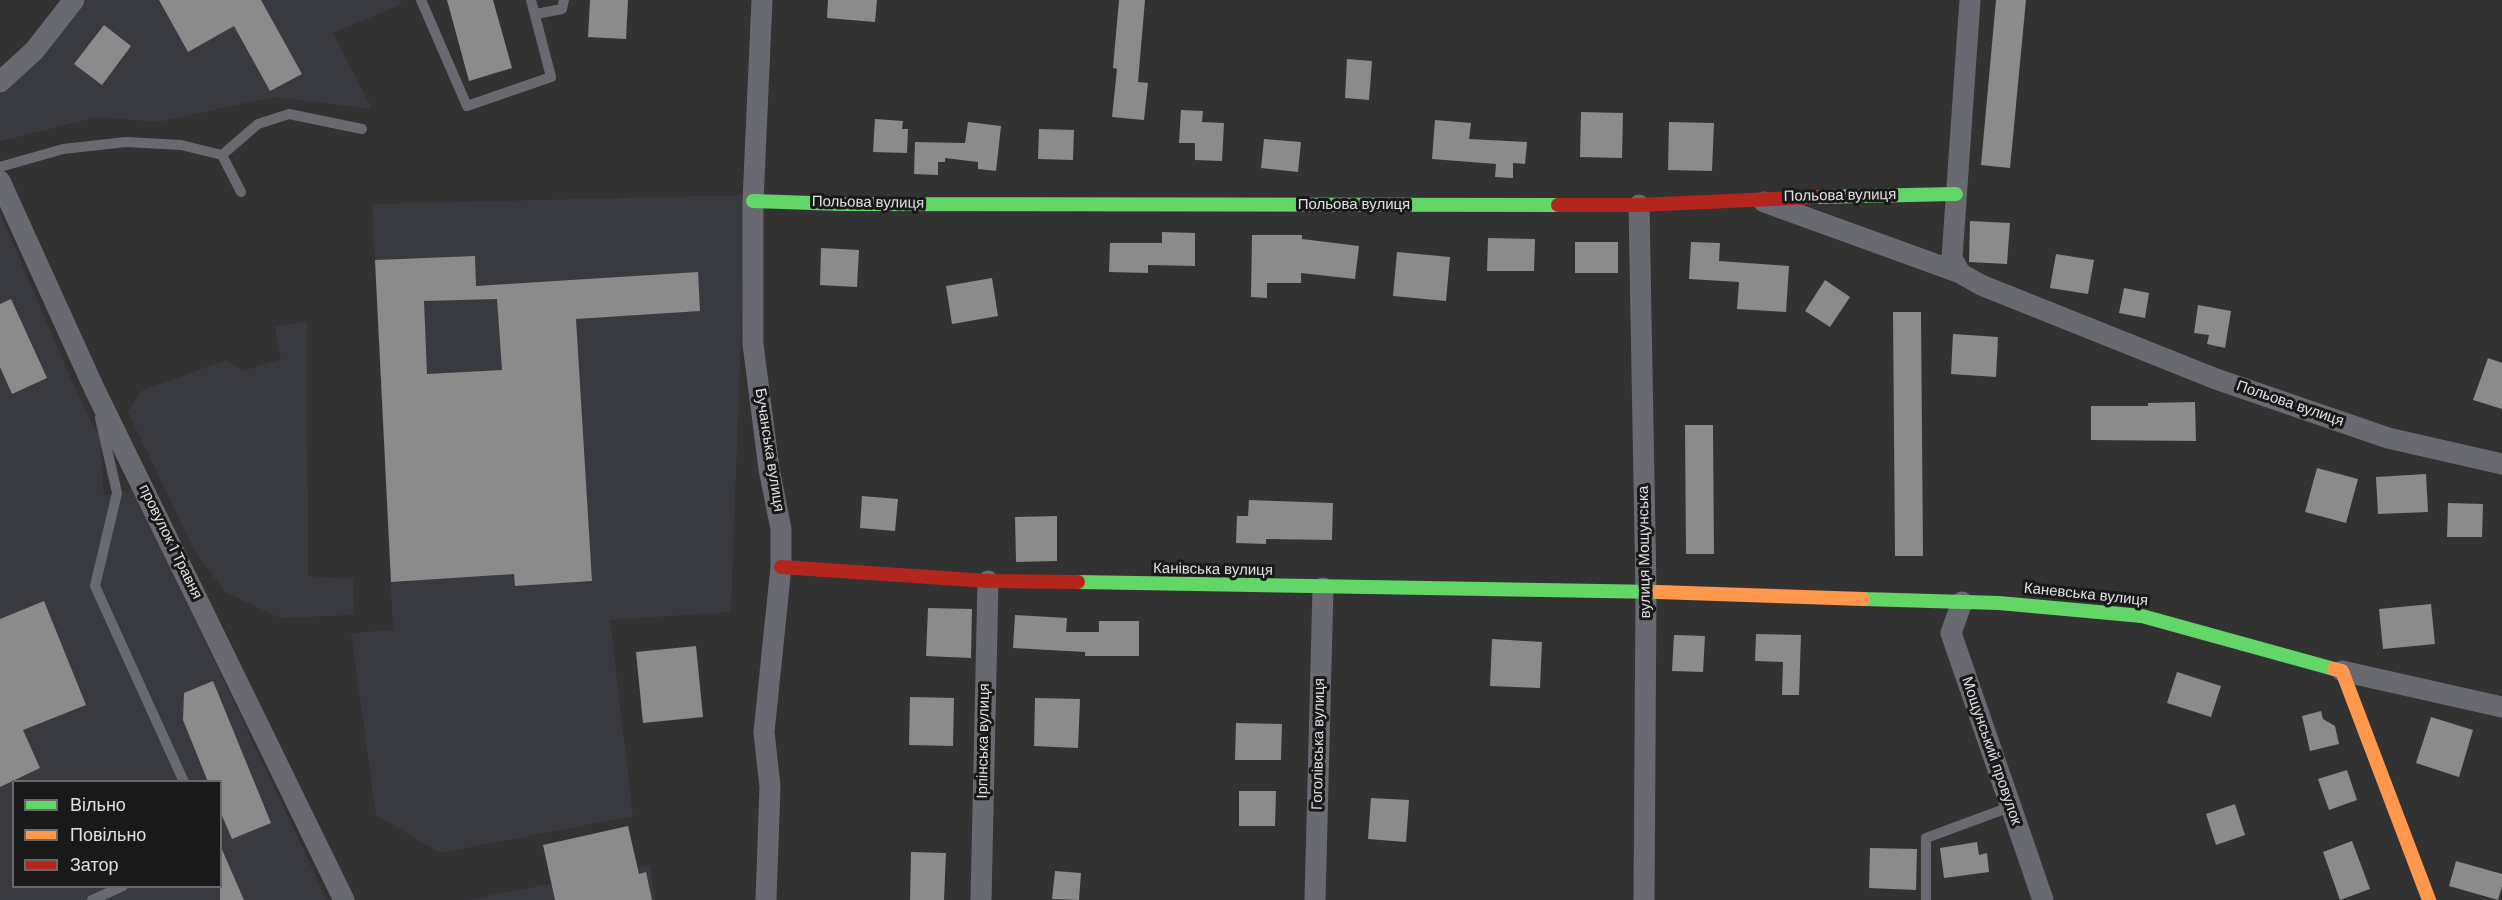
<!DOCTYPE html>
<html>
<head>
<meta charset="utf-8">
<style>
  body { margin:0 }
  #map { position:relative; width:2502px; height:900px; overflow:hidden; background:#323232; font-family:"DM Sans",sans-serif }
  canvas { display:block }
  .legend { position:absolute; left:12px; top:780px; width:210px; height:108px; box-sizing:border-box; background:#19191a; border:2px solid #68696a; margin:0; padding:8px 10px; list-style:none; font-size:18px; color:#dfe0e1 }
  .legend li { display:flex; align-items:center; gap:12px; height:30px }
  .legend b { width:30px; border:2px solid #68696a }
</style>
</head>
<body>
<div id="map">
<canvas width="2502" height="900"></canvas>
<ul class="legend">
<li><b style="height:8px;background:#63d668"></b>Вільно</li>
<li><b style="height:8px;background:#ff974d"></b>Повільно</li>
<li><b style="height:8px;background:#b3261e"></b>Затор</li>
</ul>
</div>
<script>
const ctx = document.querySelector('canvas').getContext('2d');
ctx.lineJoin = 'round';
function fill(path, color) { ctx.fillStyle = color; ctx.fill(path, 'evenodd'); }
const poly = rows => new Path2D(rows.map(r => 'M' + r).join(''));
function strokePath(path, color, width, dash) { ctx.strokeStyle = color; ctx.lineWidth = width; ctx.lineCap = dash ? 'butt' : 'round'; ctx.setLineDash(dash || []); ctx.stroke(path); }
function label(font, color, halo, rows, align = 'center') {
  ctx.font = font + ' "DM Sans",sans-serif'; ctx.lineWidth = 6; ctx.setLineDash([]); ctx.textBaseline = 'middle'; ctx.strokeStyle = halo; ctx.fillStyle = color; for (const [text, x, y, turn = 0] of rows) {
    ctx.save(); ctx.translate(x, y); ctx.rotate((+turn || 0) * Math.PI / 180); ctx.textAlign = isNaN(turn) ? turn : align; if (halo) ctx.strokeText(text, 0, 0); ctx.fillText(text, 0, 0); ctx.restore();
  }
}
const built = poly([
  [87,0,400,0,402,4,333,33,372,109,274,97,158,122,97,117,0,141,0,95,40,59],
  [746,195,731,612,610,620,633,816,440,853,376,815,351,633,393,630,372,204],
  [0,213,75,388,100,438,104,496,134,489,327,900,0,900],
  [14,782,220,782,220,886,14,886],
  [307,322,308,576,353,579,354,615,280,618,225,592,195,552,128,412,141,391,226,360,243,371,281,359,275,327],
  [650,865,655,900,466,900]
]);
const building = poly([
  [159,0,261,0,302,74,270,91,234,26,188,52],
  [447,0,493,0,512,68,469,81],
  [590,0,628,0,626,39,588,37],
  [828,0,877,0,875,22,827,18],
  [1119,0,1145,0,1138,82,1148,83,1144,120,1112,117,1117,69,1113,68],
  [1996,0,2026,0,2010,168,1981,165],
  [104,25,131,46,102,85,74,64],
  [1347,59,1372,61,1369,100,1345,98],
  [1181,110,1203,111,1202,122,1224,123,1222,161,1195,160,1195,143,1179,143],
  [1581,112,1623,113,1622,158,1580,157],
  [875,119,903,121,902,129,908,129,907,153,873,152],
  [1435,120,1471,123,1469,139,1527,142,1525,164,1513,163,1513,178,1495,177,1496,164,1432,159],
  [968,122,1001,126,996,171,978,169,978,162,945,158,945,162,938,162,938,175,914,174,915,142,965,143],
  [1669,122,1714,123,1712,171,1668,170],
  [1039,129,1074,130,1073,160,1038,159],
  [1264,139,1301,142,1298,172,1261,168],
  [1970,221,2010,223,2007,264,1969,262],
  [1162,232,1195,233,1195,266,1148,265,1148,273,1109,272,1110,243,1162,243],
  [1252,235,1302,235,1302,239,1359,246,1355,279,1301,273,1301,283,1267,283,1267,298,1251,297],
  [1488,238,1535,239,1534,271,1487,271],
  [1575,242,1618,242,1618,273,1575,273],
  [1691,242,1720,243,1719,261,1789,266,1786,312,1737,309,1739,282,1689,279],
  [821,248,859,250,857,287,820,285],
  [1397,252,1450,257,1446,301,1393,296],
  [2056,254,2094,260,2088,294,2050,288],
  [475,256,476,286,698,272,700,311,576,319,592,581,515,586,514,574,391,582,375,260],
  [497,299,502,370,427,374,424,301],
  [992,278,998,316,952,324,946,286],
  [1825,280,1850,297,1830,327,1805,311],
  [2124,288,2149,293,2145,318,2119,313],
  [11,299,47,378,12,394,0,367,0,304],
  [2198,305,2231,311,2225,348,2207,344,2209,335,2194,333],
  [1893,312,1921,312,1923,556,1895,556],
  [1953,334,1998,337,1996,377,1951,374],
  [2488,358,2502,363,2502,409,2473,400],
  [2195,402,2196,441,2091,440,2091,406,2148,406,2148,403],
  [1685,425,1713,425,1714,554,1686,554],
  [2317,468,2358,479,2346,523,2305,512],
  [2426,474,2428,512,2378,514,2376,477],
  [862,496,898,499,895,531,860,528],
  [1249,500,1333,503,1332,540,1266,539,1266,544,1236,543,1237,516,1248,516],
  [2448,503,2483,504,2482,537,2447,537],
  [1057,516,1057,561,1016,562,1015,517],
  [44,601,86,705,23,730,40,768,0,787,0,619],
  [2431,604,2435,644,2383,649,2379,609],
  [928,608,972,609,971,658,926,656],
  [1015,615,1067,618,1066,632,1099,632,1099,621,1139,621,1139,656,1085,656,1085,652,1013,648],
  [1756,634,1801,635,1799,695,1782,695,1783,662,1755,661],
  [1674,635,1705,636,1703,672,1672,671],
  [1492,639,1542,642,1540,688,1490,686],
  [696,646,703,717,643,723,636,652],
  [2177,672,2221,686,2211,717,2167,703],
  [213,681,271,823,232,839,220,811,220,782,208,782,183,720,184,693],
  [910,697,954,698,953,746,909,745],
  [1035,698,1080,699,1078,748,1034,746],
  [2321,711,2323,719,2335,726,2339,744,2310,751,2302,716],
  [2431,717,2473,730,2459,777,2416,763],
  [1236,723,1282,724,1281,760,1235,760],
  [2347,770,2357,800,2329,810,2318,779],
  [1239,791,1276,791,1275,826,1239,826],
  [1371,798,1409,800,1406,842,1368,839],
  [2235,804,2245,835,2216,845,2206,814],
  [628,826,639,874,646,872,652,900,555,900,543,845],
  [2352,841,2370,889,2340,900,2323,852],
  [1977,842,1979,855,1987,853,1989,872,1944,878,1940,848],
  [220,845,244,900,220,900],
  [1870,848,1917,849,1916,890,1869,888],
  [911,852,946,853,944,900,910,900],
  [2456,861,2502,874,2502,886,2498,900,2449,886],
  [1055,871,1081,873,1079,900,1052,899]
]);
const lane = poly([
  [421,0,467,106,551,77,531,0],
  [536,14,562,9,564,0],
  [222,155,241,192],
  [0,167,63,149,126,142,181,145,222,155,258,124,289,114,362,129],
  [100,418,117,493,95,586,184,782],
  [92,900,123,886],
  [1926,900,1926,838,2010,807]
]);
const street = poly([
  [762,0,753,201,753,344,769,469,781,529,781,567,764,732,770,787,766,900],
  [1970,0,1952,258,1960,273,1981,285,2216,379,2388,438,2502,464],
  [0,82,34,51,74,0],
  [0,181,93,386,344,900],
  [1764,202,1960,273],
  [1639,205,1646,592,1644,900],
  [1962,602,1951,633,2043,900],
  [2342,671,2502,707],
  [981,900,988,581],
  [1315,900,1323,588]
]);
const fast = poly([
  [1816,197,1956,194],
  [753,201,841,204,1558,205],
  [1078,582,1658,592],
  [1863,599,1999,603,2142,616,2334,669]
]);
const slow = poly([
  [1658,592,1863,599],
  [2334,669,2342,671,2429,900]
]);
const jam = poly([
  [1558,205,1639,205,1816,197],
  [781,567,988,581,1078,582]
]);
const streetNames = [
  ["Польова вулиця",1840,196,-1],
  ["Польова вулиця",868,203,1],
  ["Польова вулиця",1354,205],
  ["Польова вулиця",2290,404,19],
  ["Бучанська вулиця",769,450,81],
  ["провулок 1 Травня",170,542,64],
  ["вулиця Мощунська",1645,552,-91],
  ["Канівська вулиця",1213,570,1],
  ["Каневська вулиця",2086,595,6],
  ["Ірпінська вулиця",984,741,-89],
  ["Гоголівська вулиця",1319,744,-89],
  ["Мощунський провулок",1991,751,71]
];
fill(built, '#393940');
fill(building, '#8b8b8c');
strokePath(lane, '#696972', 10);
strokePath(street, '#696972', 21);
strokePath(fast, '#63d668', 14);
strokePath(slow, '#ff974d', 14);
strokePath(jam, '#b3261e', 14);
label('15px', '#dfe0e1', '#19191a', streetNames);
</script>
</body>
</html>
